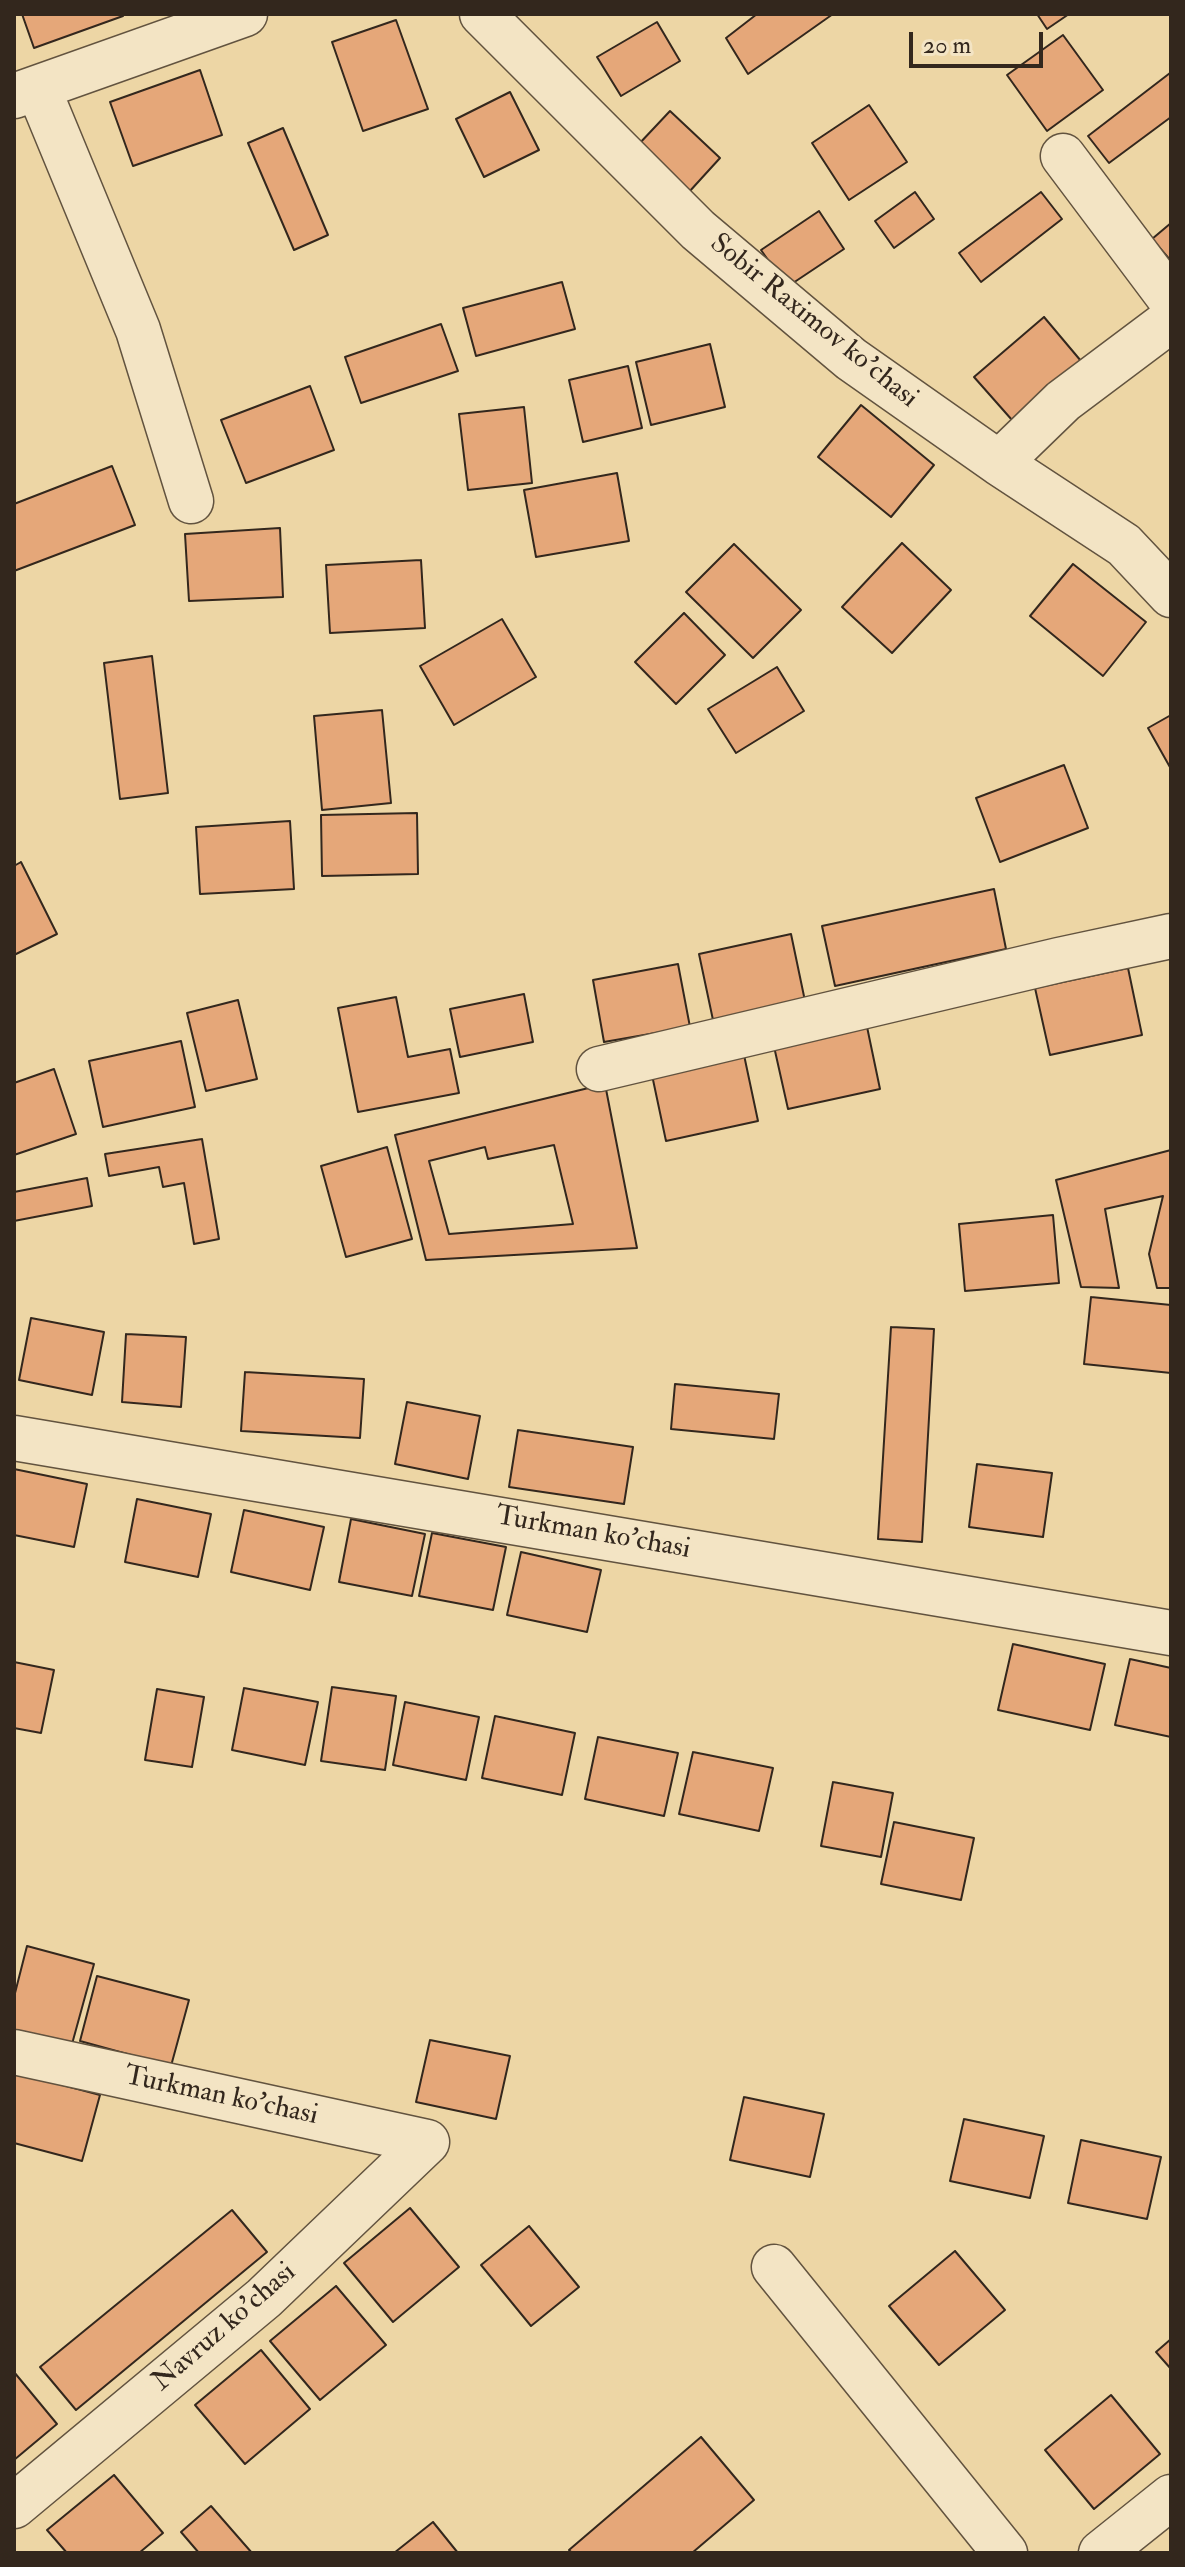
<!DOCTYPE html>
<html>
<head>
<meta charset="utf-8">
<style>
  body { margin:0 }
  #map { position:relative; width:1185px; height:2567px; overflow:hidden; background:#edd6a5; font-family:"IM FELL Double Pica",serif }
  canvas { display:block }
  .frame { position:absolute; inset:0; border:16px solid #33271d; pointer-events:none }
  .scale { position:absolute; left:909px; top:32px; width:134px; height:36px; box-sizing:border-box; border:4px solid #33271d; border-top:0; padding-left:10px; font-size:24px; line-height:28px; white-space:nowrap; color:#33271d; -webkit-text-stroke:6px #f3e4c4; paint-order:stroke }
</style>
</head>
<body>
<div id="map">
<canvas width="1185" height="2567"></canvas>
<div class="frame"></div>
<div class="scale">20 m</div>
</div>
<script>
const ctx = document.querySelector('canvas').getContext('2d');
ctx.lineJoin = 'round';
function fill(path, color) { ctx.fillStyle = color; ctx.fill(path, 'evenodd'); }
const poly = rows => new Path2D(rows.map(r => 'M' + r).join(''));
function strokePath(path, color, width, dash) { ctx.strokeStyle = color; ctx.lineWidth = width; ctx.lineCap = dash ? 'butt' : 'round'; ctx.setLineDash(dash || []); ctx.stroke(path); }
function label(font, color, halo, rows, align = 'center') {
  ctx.font = font + ' "IM FELL Double Pica",serif'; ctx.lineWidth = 7; ctx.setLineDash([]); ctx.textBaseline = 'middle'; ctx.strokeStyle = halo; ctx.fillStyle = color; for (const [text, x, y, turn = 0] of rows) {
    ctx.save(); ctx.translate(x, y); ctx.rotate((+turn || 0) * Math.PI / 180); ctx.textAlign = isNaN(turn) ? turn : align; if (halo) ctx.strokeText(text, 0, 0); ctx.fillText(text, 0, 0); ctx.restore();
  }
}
const building = poly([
  [22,14,122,14,123,16,34,48,22,14],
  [757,14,833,14,748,74,726,38,757,14],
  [1037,14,1069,14,1047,29,1037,14],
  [396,20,428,109,363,131,332,42,396,20],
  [657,22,680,61,621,96,597,57,657,22],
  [1063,35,1103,90,1047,131,1007,75,1063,35],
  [200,70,222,135,133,166,110,102,200,70],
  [1170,73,1171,117,1109,163,1088,136,1170,73],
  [510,92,539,150,484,177,456,119,510,92],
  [869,105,907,162,849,200,812,143,869,105],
  [670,111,720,158,689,192,638,145,670,111],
  [283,128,328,235,294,250,248,143,283,128],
  [915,192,934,219,894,248,875,221,915,192],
  [1041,192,1062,219,981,282,959,253,1041,192],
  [819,211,844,249,787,287,761,250,819,211],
  [1171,223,1171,261,1152,239,1171,223],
  [562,282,575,329,476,356,463,308,562,282],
  [1044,317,1081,361,1012,420,974,377,1044,317],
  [441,324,458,371,361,403,345,357,441,324],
  [710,344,725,407,651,425,636,362,710,344],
  [628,366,642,428,583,442,569,380,628,366],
  [310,386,334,450,246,483,221,420,310,386],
  [861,405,934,465,891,517,818,457,861,405],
  [524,407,532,483,468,490,459,414,524,407],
  [112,466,135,525,14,571,14,504,112,466],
  [617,473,629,541,536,557,524,490,617,473],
  [280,528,283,597,189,601,185,534,280,528],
  [902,543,951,590,892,653,842,607,902,543],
  [734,544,801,610,753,658,686,592,734,544],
  [421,560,425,628,330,633,326,565,421,560],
  [1073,564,1146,622,1103,676,1030,616,1073,564],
  [684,613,725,655,676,704,635,662,684,613],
  [502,619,536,677,454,725,420,666,502,619],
  [152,656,168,793,120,799,104,663,152,656],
  [777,667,804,711,736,753,708,709,777,667],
  [382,710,391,803,322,810,314,716,382,710],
  [1171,715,1171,769,1148,728,1171,715],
  [1064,765,1088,828,1000,862,976,798,1064,765],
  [417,813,418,874,322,876,321,815,417,813],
  [290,821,294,889,200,894,196,827,290,821],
  [21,862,57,934,14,955,14,866,21,862],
  [994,889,1006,949,835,986,822,926,994,889],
  [791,934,805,1001,713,1020,699,954,791,934],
  [678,964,690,1027,604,1042,593,980,678,964],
  [1128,968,1142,1035,1050,1055,1035,988,1128,968],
  [524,994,533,1042,460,1057,450,1009,524,994],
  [396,997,408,1057,450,1049,459,1093,358,1112,338,1008,396,997],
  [238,1000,257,1079,206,1091,187,1013,238,1000],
  [866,1022,880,1089,788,1109,773,1042,866,1022],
  [181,1041,195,1107,103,1127,89,1061,181,1041],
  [744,1055,758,1121,666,1141,652,1075,744,1055],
  [54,1069,76,1134,14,1155,14,1083,54,1069],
  [605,1084,637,1248,426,1260,395,1135,605,1084],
  [554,1145,573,1224,449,1234,429,1161,485,1147,488,1159,554,1145],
  [202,1139,219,1239,194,1244,184,1183,163,1187,159,1167,109,1176,105,1154,202,1139],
  [387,1147,412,1239,346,1257,321,1166,387,1147],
  [1171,1150,1171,1288,1157,1288,1149,1254,1163,1196,1105,1209,1119,1288,1081,1287,1056,1180,1171,1150],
  [87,1178,92,1206,14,1221,14,1192,87,1178],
  [1053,1215,1059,1283,965,1291,959,1224,1053,1215],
  [1091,1297,1171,1305,1171,1373,1084,1364,1091,1297],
  [31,1318,104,1332,92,1395,19,1380,31,1318],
  [891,1327,934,1329,922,1542,878,1539,891,1327],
  [126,1334,186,1337,181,1407,122,1402,126,1334],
  [245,1372,364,1379,360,1438,241,1431,245,1372],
  [675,1384,779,1394,774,1439,671,1429,675,1384],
  [407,1402,480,1416,468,1479,395,1464,407,1402],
  [518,1430,633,1447,624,1504,509,1487,518,1430],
  [977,1464,1052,1473,1043,1537,969,1527,977,1464],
  [14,1469,87,1484,74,1547,14,1535,14,1469],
  [137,1499,211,1514,198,1577,125,1562,137,1499],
  [244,1510,324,1527,310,1590,231,1572,244,1510],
  [351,1519,425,1534,412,1596,339,1582,351,1519],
  [432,1533,506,1547,493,1610,419,1596,432,1533],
  [521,1552,601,1570,587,1632,507,1615,521,1552],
  [1013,1644,1105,1664,1090,1730,998,1710,1013,1644],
  [1130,1659,1171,1668,1171,1737,1115,1725,1130,1659],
  [14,1662,54,1670,41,1733,14,1728,14,1662],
  [332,1687,396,1696,385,1770,321,1761,332,1687],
  [244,1688,318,1702,305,1765,232,1750,244,1688],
  [157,1689,204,1697,192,1767,145,1760,157,1689],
  [405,1702,479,1717,466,1780,393,1765,405,1702],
  [495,1716,575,1733,562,1795,482,1778,495,1716],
  [598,1737,678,1753,664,1816,585,1799,598,1737],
  [693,1752,773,1768,759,1831,679,1814,693,1752],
  [833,1782,893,1793,881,1857,821,1846,833,1782],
  [894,1822,974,1838,961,1900,881,1884,894,1822],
  [27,1946,94,1964,69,2055,14,2041,14,1997,27,1946],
  [97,1976,189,2000,171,2066,80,2041,97,1976],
  [430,2040,510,2056,496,2119,416,2102,430,2040],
  [14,2072,100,2095,82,2161,14,2143,14,2072],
  [744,2097,824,2114,810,2177,730,2160,744,2097],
  [964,2119,1044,2136,1030,2198,950,2181,964,2119],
  [1081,2140,1161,2157,1147,2219,1068,2203,1081,2140],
  [410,2208,459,2267,393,2322,344,2263,410,2208],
  [232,2210,267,2252,76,2410,40,2367,232,2210],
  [529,2226,579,2287,531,2326,481,2265,529,2226],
  [955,2251,1005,2310,939,2365,889,2306,955,2251],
  [336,2286,386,2345,320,2400,270,2341,336,2286],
  [1171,2339,1171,2369,1156,2352,1171,2339],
  [261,2350,310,2409,245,2464,195,2405,261,2350],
  [14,2372,57,2424,14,2460,14,2372],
  [1111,2395,1160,2454,1094,2509,1045,2450,1111,2395],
  [701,2437,754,2500,692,2553,572,2553,569,2550,701,2437],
  [114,2475,163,2533,139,2553,67,2553,47,2530,114,2475],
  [211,2506,252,2553,199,2553,181,2532,211,2506],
  [433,2522,458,2553,394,2553,433,2522]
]);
const minor = poly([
  [482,14,698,230,851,359,999,463,1124,545,1171,595],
  [38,88,138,330,191,501],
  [14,96,245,14],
  [1063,156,1171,300],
  [999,463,1063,401,1171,320],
  [599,1069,1059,960,1171,936],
  [14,1438,1171,1633],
  [14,2052,427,2142],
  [774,2267,1005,2553],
  [14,2506,264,2298,427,2142],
  [1101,2553,1171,2497]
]);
const streetNames = [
  ["Sobir Raximov ko'chasi",813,322,39],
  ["Turkman ko'chasi",593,1534,10],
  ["Turkman ko'chasi",221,2097,12],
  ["Navruz ko'chasi",225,2328,-41]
];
fill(building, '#e5a779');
strokePath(building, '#33271d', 2);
strokePath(minor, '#62533f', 47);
strokePath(minor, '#f3e4c4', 44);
label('28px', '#33271d', '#f3e4c4', streetNames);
</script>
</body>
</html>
